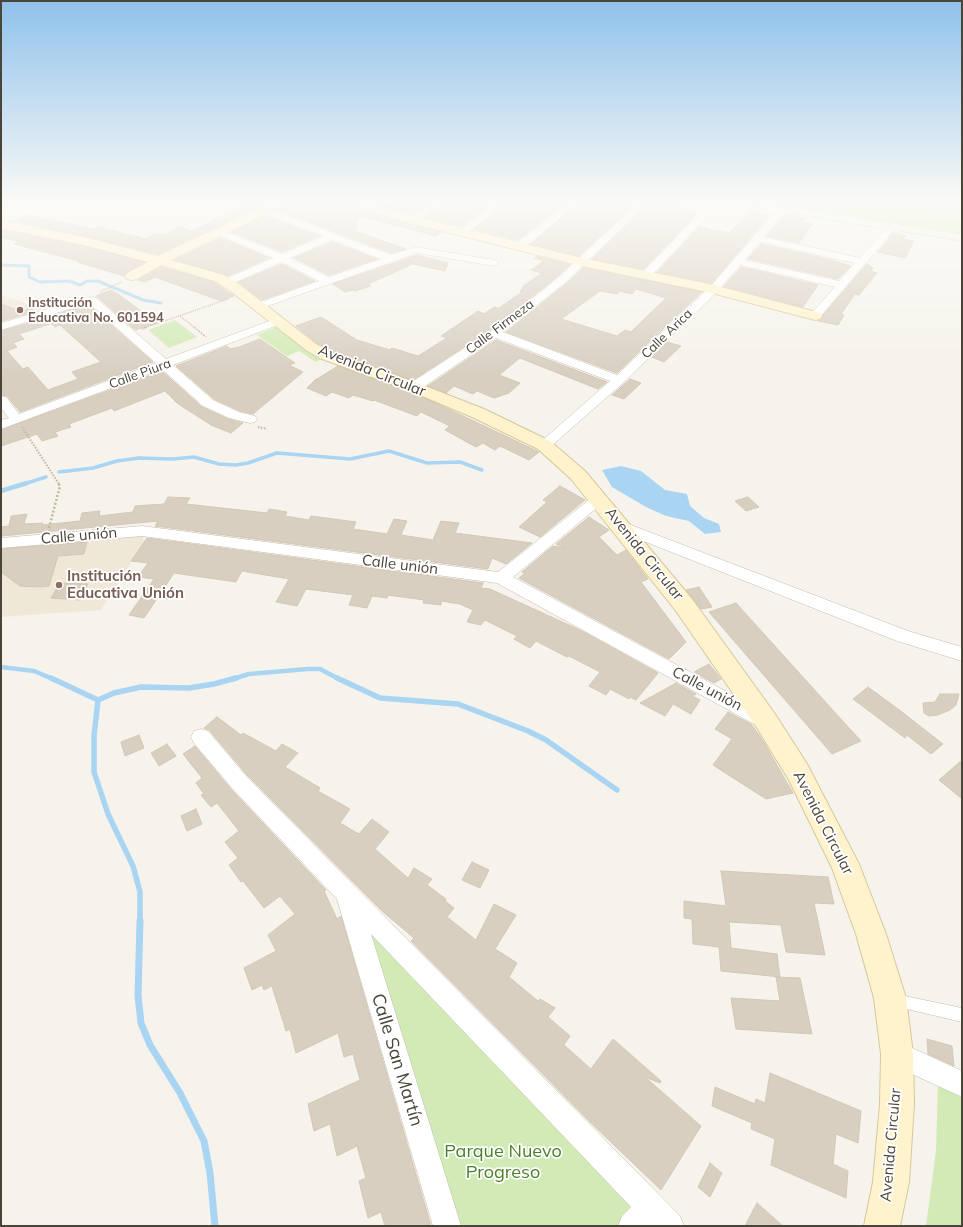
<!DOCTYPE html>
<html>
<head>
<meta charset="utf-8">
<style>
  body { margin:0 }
  #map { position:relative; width:963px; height:1227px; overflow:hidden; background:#f6f3ec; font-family:Mulish,sans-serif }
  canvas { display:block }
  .frame { position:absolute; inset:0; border:2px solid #4b4439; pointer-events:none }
</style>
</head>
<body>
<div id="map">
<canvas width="963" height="1227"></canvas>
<div class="frame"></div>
</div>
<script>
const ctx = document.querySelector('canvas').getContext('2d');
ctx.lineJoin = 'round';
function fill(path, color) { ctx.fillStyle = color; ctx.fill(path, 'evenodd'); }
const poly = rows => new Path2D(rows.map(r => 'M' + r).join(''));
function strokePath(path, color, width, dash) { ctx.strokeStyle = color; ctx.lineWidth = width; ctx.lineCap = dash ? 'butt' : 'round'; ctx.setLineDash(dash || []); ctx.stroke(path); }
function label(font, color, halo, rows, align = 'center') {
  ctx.font = font + ' Mulish,sans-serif'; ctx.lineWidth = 3.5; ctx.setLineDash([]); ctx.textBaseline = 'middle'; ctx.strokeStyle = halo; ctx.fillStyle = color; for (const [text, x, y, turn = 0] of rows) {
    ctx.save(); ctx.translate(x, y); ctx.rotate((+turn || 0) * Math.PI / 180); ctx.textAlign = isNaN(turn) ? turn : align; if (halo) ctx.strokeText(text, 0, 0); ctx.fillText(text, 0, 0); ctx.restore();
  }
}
const education = poly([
  [1,295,44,309,1,323],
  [143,535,144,542,101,610,1,617,1,547]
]);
const green = poly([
  [767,204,891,204,962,214,962,235],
  [175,320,197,337,169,348,148,330],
  [276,327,305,349,321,359,316,362,299,351,287,356,257,335],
  [362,920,636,1211,619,1226,457,1226],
  [938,1085,962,1096,962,1226,926,1226,936,1151]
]);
const water = poly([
  [891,204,962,204,962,214,947,212],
  [621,466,641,471,665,490,687,494,690,506,704,518,719,524,721,532,705,534,689,521,666,516,646,507,612,487,602,470]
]);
const streamFar4 = poly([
  [1,265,29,266,29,277,40,282,69,281,80,285,87,281,98,281,143,300,161,303]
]);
const streamFar3 = poly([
  [59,472,93,468,117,461,139,458,173,459,194,457,219,464,236,465,248,463,277,453,350,459,389,451,427,463,460,462,482,470],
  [24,484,46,477]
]);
const streamFar2 = poly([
  [1,491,27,483],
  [1,667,34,671,53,679],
  [233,679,249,674,308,669,320,669,339,679]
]);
const streamFar1 = poly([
  [51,678,98,700,94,736,94,772,108,814,133,866,140,892,140,922],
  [337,678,380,698,458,704,528,731,546,740,617,790],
  [98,700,114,693,141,687,189,688,214,684,236,678]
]);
const stream = poly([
  [140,921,138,996,141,1023,150,1045,180,1093,204,1141,210,1173,215,1226]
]);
const building = poly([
  [249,204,265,204,158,254,84,236,14,221,27,215,94,229,98,227,146,239,153,234,165,235,180,227,192,231,249,204],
  [284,204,354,204,357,208,441,232,436,236,359,216,355,231,406,249,391,253,277,210,282,208,284,204],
  [377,204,429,204,411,214,377,204],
  [443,204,491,204,462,226,423,217,443,204],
  [504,204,565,204,518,240,474,229,504,204],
  [578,204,635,204,579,256,531,244,578,204],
  [648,204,681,204,676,209,698,213,644,269,592,259,648,204],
  [751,211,770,215,712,283,657,272,699,227,729,233,751,211],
  [785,214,805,218,803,222,813,224,799,243,767,236,785,214],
  [266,216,319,236,282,252,232,232,266,216],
  [1,230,83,246,144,262,126,272,124,276,77,262,79,261,14,244,18,241,1,238,1,230],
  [893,233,906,236,903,239,914,241,905,258,878,252,893,233],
  [221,238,269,258,228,276,175,260,221,238],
  [332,242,377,259,329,275,294,258,332,242],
  [761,244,828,259,851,266,838,279,748,259,761,244],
  [417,255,448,263,445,271,413,264,368,284,371,286,355,291,353,290,345,292,333,284,417,255],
  [537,256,570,265,557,277,490,330,413,380,332,351,317,343,296,326,321,317,357,340,390,350,392,348,418,356,447,338,441,336,478,311,484,314,494,307,499,308,522,292,520,291,524,287,522,287,542,273,531,270,544,261,534,258,537,256],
  [282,264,315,281,262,300,239,282,282,264],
  [867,264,873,268,871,271,877,273,859,295,855,294,841,314,844,315,838,325,818,321,821,320,823,315,867,264],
  [161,267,213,282,234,296,221,301,155,277,145,282,138,280,161,267],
  [741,267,818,285,803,307,724,286,741,267],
  [583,268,702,292,617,373,506,332,567,283,583,268],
  [636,289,666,298,631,332,625,330,617,336,561,319,600,291,617,294,620,291,632,294,636,289],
  [111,290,118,294,157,323,135,330,96,296,111,290],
  [87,303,153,362,20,412,7,396,1,395,1,331,43,319,50,324,19,334,24,339,13,343,17,347,7,351,23,369,28,367,48,390,78,379,72,372,101,362,60,325,55,327,45,318,79,307,82,304,87,303],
  [1,304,20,311,31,308,35,311,1,321,1,304],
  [260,339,295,363,289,365,303,372,253,414,240,411,214,399,176,366,227,346,230,349,239,347,260,339],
  [496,340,607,382,598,389,520,358,499,375,520,383,509,393,494,398,477,391,473,394,454,386,446,393,428,386,496,340],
  [667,342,681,346,664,362,652,357,667,342],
  [338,366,407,391,440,405,539,452,529,460,500,446,495,450,483,443,476,447,445,430,450,426,421,412,417,416,374,400,373,401,353,395,349,398,332,392,326,396,307,388,316,379,317,379,338,366],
  [162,371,202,407,228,419,243,423,231,433,211,425,177,403,165,391,114,411,112,408,69,424,71,427,55,432,58,436,42,441,37,434,1,446,1,430,162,371],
  [630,379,641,383,624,399,612,395,630,379],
  [560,486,585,500,540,537,519,527,547,502,543,500,560,486],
  [168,497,190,498,186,504,267,513,269,509,287,512,285,516,309,520,311,516,356,522,353,529,387,534,394,519,407,521,401,535,433,540,441,521,459,523,455,533,532,543,506,564,492,558,488,569,155,526,158,521,1,536,1,527,9,526,11,516,27,514,24,524,43,523,42,525,80,521,82,513,100,511,99,516,133,512,135,506,164,504,168,497],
  [748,497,759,507,746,511,735,501,748,497],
  [589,517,609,530,599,537,617,555,626,550,648,579,641,582,686,642,669,659,519,578,525,573,522,572,553,546,565,548,556,544,589,517],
  [147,538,483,583,481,588,490,589,582,631,658,673,636,700,630,697,629,699,610,689,606,695,589,686,600,672,569,656,567,657,536,641,530,648,514,639,517,636,485,620,481,625,467,622,473,610,460,604,441,601,441,605,423,603,424,600,388,595,387,598,372,596,367,608,349,605,353,595,306,589,297,606,276,602,289,579,242,571,236,582,174,573,144,618,129,615,154,579,138,577,148,563,131,561,147,538],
  [87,542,84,554,58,556,49,586,38,587,20,586,1,572,1,549,87,542],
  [60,583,88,584,80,600,51,598,60,583],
  [699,587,712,607,701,609,686,590,699,587],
  [736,603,839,717,861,741,832,754,709,612,736,603],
  [709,664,721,679,714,683,694,672,709,664],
  [676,683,696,694,692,696,700,700,691,714,673,704,665,716,640,703,676,683],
  [868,687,898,709,943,744,931,754,907,735,905,738,853,699,868,687],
  [940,694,959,694,956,705,950,710,938,715,929,716,924,713,923,703,935,702,940,694],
  [728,712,751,724,763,741,793,793,766,799,713,765,732,739,715,729,728,712],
  [217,717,241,735,243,733,276,751,282,744,298,753,285,767,320,788,318,791,350,809,340,823,359,834,372,819,389,832,375,849,408,878,414,868,432,879,427,885,446,899,445,901,454,908,447,917,476,940,494,904,516,915,495,949,517,963,509,977,538,1001,540,999,555,1008,548,1017,570,1036,564,1045,591,1069,613,1039,661,1081,660,1083,645,1077,701,1126,661,1190,591,1123,411,941,414,938,382,911,247,775,209,730,204,728,217,717],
  [139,735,144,748,125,756,121,742,139,735],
  [167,744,176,756,159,766,151,753,167,744],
  [195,746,231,789,326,890,324,891,337,919,341,916,431,1226,385,1226,381,1212,368,1218,359,1181,366,1178,357,1146,337,1156,330,1124,314,1131,308,1104,360,1080,353,1054,344,1057,338,1033,296,1053,290,1029,286,1031,272,986,264,990,262,985,252,990,244,968,276,951,268,935,295,914,280,896,264,908,243,881,241,882,229,865,238,858,225,842,239,831,217,803,211,807,201,795,204,794,196,783,202,778,183,754,195,746],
  [962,760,962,799,939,780,962,760],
  [196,809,202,824,187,831,181,816,196,809],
  [472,862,489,870,480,888,462,880,472,862],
  [721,871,828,877,834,904,814,903,825,955,786,952,781,925,729,922,731,948,777,954,780,977,721,971,719,947,693,944,692,919,684,918,684,901,726,906,721,871],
  [776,977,800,978,812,1034,736,1029,731,998,780,1001,776,977],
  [927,1039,952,1046,954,1066,928,1054,927,1039],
  [770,1073,861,1111,858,1143,836,1134,833,1164,848,1171,846,1198,771,1165,775,1139,751,1129,752,1123,712,1106,715,1087,755,1104,756,1099,765,1103,770,1073],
  [710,1163,722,1173,710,1197,698,1187,710,1163],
  [757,1203,783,1226,745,1226,757,1203]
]);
const pathFar2 = poly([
  [738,204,769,210],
  [790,213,878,228],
  [899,231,962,241],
  [100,292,121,282],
  [180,316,195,328],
  [144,328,228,299]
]);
const pathFar1 = poly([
  [194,327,206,337],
  [142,329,147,327],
  [22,427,59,484],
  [258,427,267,429]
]);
const path = poly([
  [49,528,60,486,58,483]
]);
const lane = poly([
  [895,994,962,1008,962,1022,890,1005,889,1000,890,995,895,994]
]);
const street = poly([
  [431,204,442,204,413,221,410,222,405,219,431,204],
  [493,204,503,204,466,234,460,234,458,232,460,230,493,204],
  [567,204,577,204,524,248,516,248,515,246,516,244,567,204],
  [637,204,647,204,566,282,503,332,617,375,710,287,777,210,783,210,785,212,764,237,860,258,886,228,889,227,894,230,819,318,815,319,811,318,809,316,835,287,740,265,718,291,623,383,549,448,544,449,539,448,537,445,610,381,496,338,419,390,409,390,408,387,409,384,491,331,558,278,637,204],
  [760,242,855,263,839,281,745,260,760,242],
  [709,204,719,204,649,278,641,278,640,276,641,274,709,204],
  [264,207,391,255,416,247,494,260,499,263,494,266,417,253,259,309,253,306,255,304,319,281,282,262,231,284,223,284,222,282,223,280,273,258,216,234,214,232,216,230,222,230,282,254,323,236,261,212,259,210,264,207],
  [332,240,381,259,329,277,290,258,332,240],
  [92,297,96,298,166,359,275,319,283,319,285,321,283,323,173,365,213,400,239,412,255,416,257,419,255,422,250,423,229,418,203,406,162,369,1,429,1,420,9,418,1,408,1,396,6,397,19,414,156,363,88,302,86,300,92,297],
  [75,301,79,302,81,304,79,306,1,330,1,323,75,301],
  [599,494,604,496,606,499,604,502,513,577,770,715,773,720,770,725,763,728,756,725,497,583,142,536,1,548,1,538,142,526,498,572,594,496,599,494],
  [623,522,908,631,962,647,962,661,897,641,618,531,615,527,618,523,623,522],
  [201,729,208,731,246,776,680,1216,684,1226,618,1226,622,1216,631,1207,371,934,461,1226,433,1226,337,899,232,788,194,743,191,737,194,731,201,729],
  [897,1041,962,1071,962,1097,888,1063,884,1054,888,1045,897,1041]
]);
const secondary = poly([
  [268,204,283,204,281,207,171,260,224,275,239,284,316,344,331,352,420,384,484,409,550,441,585,471,692,599,775,714,807,764,859,864,886,934,906,998,913,1054,914,1104,909,1182,900,1226,864,1226,873,1182,880,1104,881,1054,874,998,856,934,832,868,789,780,757,728,676,611,571,479,538,449,472,417,408,390,319,358,306,350,229,290,214,281,161,265,137,279,132,280,127,279,125,276,127,273,148,262,83,245,1,228,1,220,84,237,158,256,268,204],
  [355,204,373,204,414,216,582,258,714,285,820,313,822,316,820,319,815,320,712,293,582,266,406,222,357,207,355,204]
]);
const markers = [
  [20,310,4,"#8d6e63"],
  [59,585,4,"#8d6e63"]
];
const farEducationnames = [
  ["Institución",28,303],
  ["Educativa No. 601594",28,318]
];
const farStreetnames = [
  ["Calle Firmeza",500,327,-37],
  ["Calle Arica",667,334,-44],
  ["Calle Piura",140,374,-20]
];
const streetNames = [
  ["Avenida Circular",372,371,22],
  ["Calle unión",79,536,-5],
  ["Avenida Circular",644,554,51],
  ["Calle unión",400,565,7],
  ["Calle unión",707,689,28],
  ["Avenida Circular",823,823,63],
  ["Avenida Circular",891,1145,-85]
];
const educationNames = [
  ["Institución",67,576],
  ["Educativa Unión",67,593]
];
const nearStreetnames = [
  ["Calle San Martín",397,1060,73]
];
const nearParknames = [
  ["Parque Nuevo",503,1152],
  ["Progreso",503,1173]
];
fill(education, '#efe8d6');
fill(green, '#d2eab5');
fill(water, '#a9d4f2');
strokePath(streamFar4, '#a9d4f2', 3);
strokePath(streamFar3, '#a9d4f2', 3.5);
strokePath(streamFar2, '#a9d4f2', 4.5);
strokePath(streamFar1, '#a9d4f2', 5.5);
strokePath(stream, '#a9d4f2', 7);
fill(building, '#d8cfc1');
strokePath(building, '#d3c7b4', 1);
strokePath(lane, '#c2bbae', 1);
strokePath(street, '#c2bbae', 1);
strokePath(secondary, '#d6c79b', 2);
strokePath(pathFar2, '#c4b79f', 1.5, [1, 1]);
strokePath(pathFar1, '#c4b79f', 2, [1.5, 1.5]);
strokePath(path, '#c4b79f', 2.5, [2, 2]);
fill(lane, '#fff');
fill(street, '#fff');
fill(secondary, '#fff3cd');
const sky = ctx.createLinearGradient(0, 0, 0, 375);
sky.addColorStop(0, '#8fc1ec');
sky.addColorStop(0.54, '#fbfaf6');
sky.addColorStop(1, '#fbfaf600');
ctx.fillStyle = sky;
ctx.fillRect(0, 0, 963, 375);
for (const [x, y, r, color] of markers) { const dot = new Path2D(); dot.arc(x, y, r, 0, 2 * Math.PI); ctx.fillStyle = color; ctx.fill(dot); strokePath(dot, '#fff', 1.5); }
label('bold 13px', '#785e54', '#fff', farEducationnames, 'left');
label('13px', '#4b4439', '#fff', farStreetnames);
label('15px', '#4b4439', '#fff', streetNames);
label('bold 15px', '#785e54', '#fff', educationNames, 'left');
label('18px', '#4b4439', '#fff', nearStreetnames);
label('18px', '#4a7f2a', '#fff', nearParknames);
</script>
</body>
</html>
